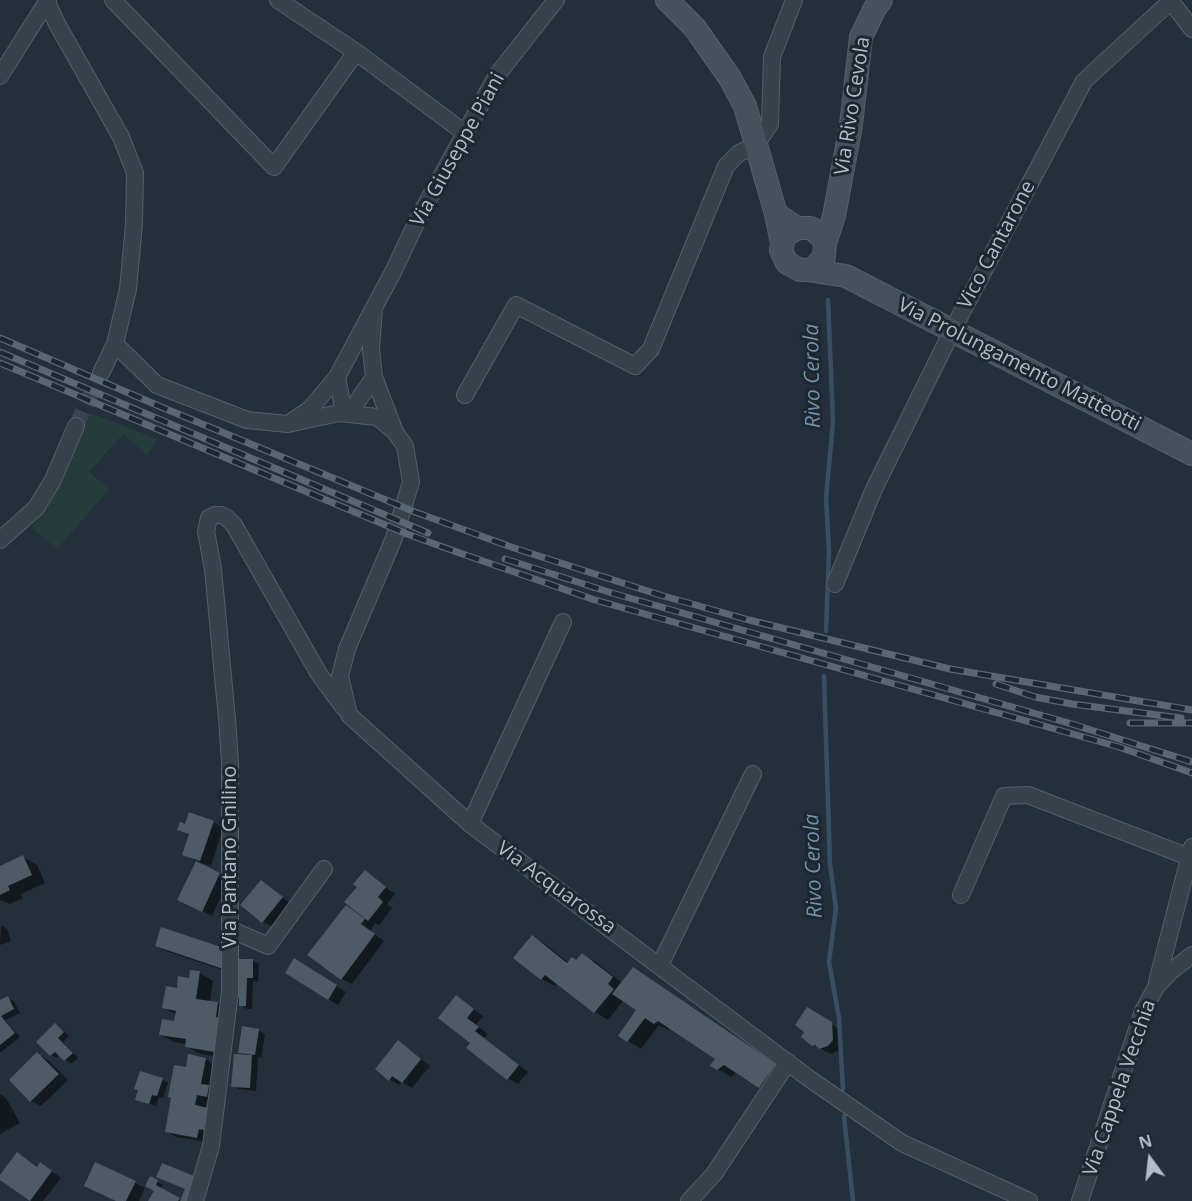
<!DOCTYPE html>
<html>
<head>
<meta charset="utf-8">
<style>
  body { margin:0 }
  #map { position:relative; width:1192px; height:1201px; overflow:hidden; background:#23303b; font-family:"Open Sans",sans-serif }
  canvas { display:block }
  .north { position:absolute; left:1120px; top:1129px; width:60px; height:60px; -webkit-text-stroke:4px #1c2730; paint-order:stroke; rotate:345deg; font-size:16px; font-weight:700; line-height:24px; text-align:center; color:#b2bdc7 }
  .north::after { content:''; display:block; margin:auto; width:21px; height:27px; background:#b2bdc7; clip-path:polygon(50% 0,100% 100%,50% 72%,0 100%) }
</style>
</head>
<body>
<div id="map">
<canvas width="1192" height="1201"></canvas>
<div class="north">N</div>
</div>
<script>
const ctx = document.querySelector('canvas').getContext('2d');
ctx.lineJoin = 'round';
function fill(path, color) { ctx.fillStyle = color; ctx.fill(path, 'evenodd'); }
const poly = rows => new Path2D(rows.map(r => 'M' + r).join(''));
function strokePath(path, color, width, dash) { ctx.strokeStyle = color; ctx.lineWidth = width; ctx.lineCap = dash ? 'butt' : 'round'; ctx.setLineDash(dash || []); ctx.stroke(path); }
function label(font, color, halo, rows, align = 'center') {
  ctx.font = font + ' "Open Sans",sans-serif'; ctx.lineWidth = 6; ctx.setLineDash([]); ctx.textBaseline = 'middle'; ctx.strokeStyle = halo; ctx.fillStyle = color; for (const [text, x, y, turn = 0] of rows) {
    ctx.save(); ctx.translate(x, y); ctx.rotate((+turn || 0) * Math.PI / 180); ctx.textAlign = isNaN(turn) ? turn : align; if (halo) ctx.strokeText(text, 0, 0); ctx.fillText(text, 0, 0); ctx.restore();
  }
}
const green = poly([
  [91,413,157,439,147,455,123,434,89,472,109,489,57,549,31,527,49,504,63,480]
]);
const shadow = poly([
  [213,822,223,828,211,866,198,862,198,864,229,880,212,916,179,900,197,861,184,855,190,835,179,829,186,826],
  [23,857,37,865,45,883,21,894,23,898,10,904,0,900,0,868],
  [365,872,395,894,387,904,392,908,379,925,375,923,370,931,384,941,352,984,342,979,346,907,360,915,361,914,359,887],
  [261,882,292,904,273,927,263,922],
  [1,925,7,929,11,941,0,945],
  [532,937,545,944,569,963,577,961,582,955,596,962,622,983,647,977,788,1073,773,1095,737,1072,731,1077,718,1069,717,1059,672,1028,668,1030,659,1025,641,1049,620,1036,638,1009,624,1000,608,1020,595,1012,558,983,555,986,542,979],
  [156,946,229,951,239,957,238,960,253,961,259,964,258,981,253,981,252,1009,247,1009,241,1005,241,1001,234,997,234,974,166,951],
  [304,966,346,992,338,1005,328,999],
  [200,973,213,981,210,1002,218,1003,231,1011,228,1058,200,1054,186,1046,186,1044,174,1042,161,1035,175,1023,177,1015,164,1008,178,990],
  [456,997,483,1016,476,1025,488,1034,484,1038,528,1072,518,1084,508,1078,473,1043],
  [8,998,14,1001,20,1013,5,1020,20,1037,0,1053,0,1002],
  [807,1009,841,1030,842,1046,838,1051,831,1054,813,1045,807,1031],
  [56,1025,69,1036,63,1042,78,1058,71,1064,60,1055,57,1058,51,1055],
  [258,1030,265,1034,261,1058,258,1057,256,1091,239,1089,233,1086,248,1056,240,1052],
  [399,1042,430,1066,412,1088,402,1082,399,1085,389,1079],
  [38,1054,48,1060,68,1080,41,1106,31,1101],
  [206,1059,215,1065,217,1102,207,1100,205,1109,208,1109,207,1142,176,1137,166,1131,187,1069],
  [162,1079,168,1083,163,1098,159,1097,156,1106,137,1099],
  [0,1094,6,1098,20,1123,0,1134],
  [17,1154,38,1167,50,1170,61,1178,43,1201,31,1201,0,1178],
  [163,1165,205,1183,197,1201,150,1201,156,1190,147,1186,151,1178,163,1185,161,1189,181,1200,186,1189,158,1176],
  [135,1183,145,1188,139,1201,117,1201]
]);
const stream = poly([
  [826,631,829,552,826,498,833,422,828,300],
  [824,676,830,865,836,908,829,962,839,1018,843,1089],
  [844,1116,853,1201]
]);
const building = poly([
  [189,812,214,821,200,861,182,855,189,834,177,830,180,822,185,824],
  [23,855,32,875,8,886,10,890,0,895,0,866],
  [196,861,220,873,202,912,177,900],
  [365,870,386,887,378,897,383,902,368,921,344,902,357,887,353,884],
  [261,880,283,897,262,923,240,905],
  [346,905,365,919,361,924,375,934,341,980,307,955],
  [161,927,230,950,223,969,155,946],
  [532,935,567,963,572,957,576,960,582,953,613,977,608,984,614,989,594,1013,545,975,541,980,513,958],
  [294,958,337,985,328,1000,285,973],
  [233,959,253,959,253,978,247,978,246,1006,239,1006,239,998,232,998],
  [633,967,776,1064,759,1088,724,1065,717,1070,710,1066,715,1059,658,1021,654,1024,645,1018,627,1042,618,1036,636,1010,612,994],
  [190,970,200,971,196,999,218,1002,216,1017,220,1018,215,1052,185,1047,186,1039,159,1035,162,1019,174,1021,176,1011,162,1008,166,986,177,988,178,976,189,978],
  [456,995,474,1009,467,1018,479,1027,475,1031,519,1065,507,1080,466,1048,470,1043,438,1018],
  [8,996,14,1009,1,1016,15,1033,0,1045,0,1000],
  [807,1007,832,1022,833,1040,828,1046,819,1049,815,1045,812,1046,801,1037,804,1032,795,1025],
  [55,1023,64,1032,58,1038,73,1053,64,1061,55,1052,50,1056,36,1042],
  [242,1026,259,1029,255,1055,238,1053],
  [398,1040,421,1059,402,1083,392,1076,389,1081,375,1069],
  [37,1052,59,1074,30,1102,9,1080],
  [188,1054,206,1058,201,1084,209,1085,207,1097,197,1095,195,1105,208,1108,204,1130,199,1129,197,1138,165,1132,171,1098,168,1097,174,1065,186,1067],
  [234,1054,252,1055,250,1088,231,1087],
  [140,1071,163,1078,157,1096,152,1095,149,1104,135,1100,138,1090,134,1089],
  [17,1152,37,1167,40,1162,52,1171,30,1201,0,1180,0,1175],
  [95,1162,136,1181,126,1201,116,1201,84,1186],
  [162,1163,199,1178,190,1201,180,1201,185,1189,156,1177],
  [150,1176,158,1180,156,1185,180,1198,178,1201,148,1201,154,1191,145,1186]
]);
const streetTunnel = poly([
  [76,426,101,373]
]);
const street = poly([
  [46,0,57,24,121,137,135,173,134,224,128,289,115,344,101,373],
  [113,0,274,167,356,52],
  [278,0,356,52,465,133],
  [1170,0,1192,29],
  [0,76,48,0],
  [374,308,371,349,374,377,395,432,405,446,411,482,394,538,347,649,340,676,349,715,470,824,807,1077,902,1143,1029,1201],
  [115,344,157,385,247,420,288,424,339,413,377,417,393,430],
  [337,377,342,403,349,414],
  [465,395,516,305,635,366,651,349,726,166,739,153,755,146,770,124,772,57,794,0],
  [349,414,374,377],
  [288,424,310,409,337,377,393,272,420,215,497,75,556,0],
  [0,540,36,508,53,480,76,426],
  [835,584,874,489,952,331,1084,81,1171,1],
  [470,824,563,622],
  [961,895,1004,796,1028,795,1189,857],
  [230,929,268,946,324,869],
  [660,965,753,774],
  [1157,982,1192,847],
  [195,1201,211,1146,230,992,230,762,227,719,213,569,206,531,209,518,215,515,221,515,227,518,234,525,319,674,344,708],
  [689,1201,714,1174,788,1062],
  [1080,1201,1143,1011,1156,987,1170,972,1192,955]
]);
const secondary = poly([
  [667,0,695,28,730,78,745,106,776,214,782,243],
  [776,214,797,228,811,228,822,237,825,243,824,257,814,268,807,270,800,270,787,263,781,250,785,236,797,228],
  [825,243,834,216,851,125,861,37,875,8,881,0],
  [807,270,846,276,1192,454]
]);
const rail = poly([
  [0,338,166,409,415,512,514,548,660,595,749,620,950,669,1192,710],
  [0,352,428,533],
  [0,363,407,534,454,551,595,600,1119,747,1192,773],
  [505,559,612,593,1072,724,1192,762],
  [996,684,1035,697,1072,704,1181,718],
  [1130,723,1192,723]
]);
const streetNames = [
  ["Via Rivo Cevola",853,106,-81],
  ["Via Giuseppe Piani",458,150,-61],
  ["Vico Cantarone",997,245,-62],
  ["Via Prolungamento Matteotti",1019,365,27],
  ["Via Pantano Gnilino",230,857,-90],
  ["Via Acquarossa",556,888,36],
  ["Via Cappela Vecchia",1120,1088,-71]
];
const waterNames = [
  ["Rivo Cerola",813,376,-91],
  ["Rivo Cerola",814,866,-92]
];
fill(green, '#253c3b');
fill(shadow, '#0007');
strokePath(stream, '#374f61', 4.5);
fill(building, '#4c5b66');
strokePath(streetTunnel, '#384550', 16, [16, 8]);
strokePath(street, '#556069', 18);
strokePath(secondary, '#556069', 24);
strokePath(street, '#37424b', 16);
strokePath(secondary, '#45525e', 22);
strokePath(rail, '#596772', 7);
strokePath(rail, '#1c2730', 4.5, [14]);
label('20px', '#b2bdc7', '#1c2730', streetNames);
label('italic 21px', '#7392a9', '#1c2730', waterNames);
</script>
</body>
</html>
